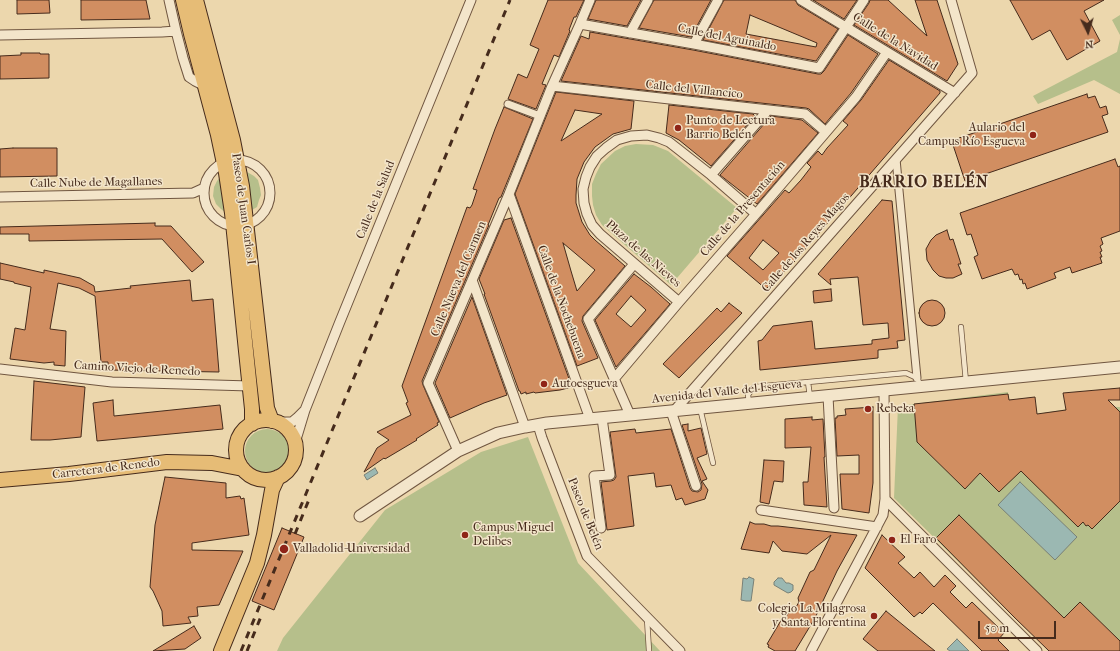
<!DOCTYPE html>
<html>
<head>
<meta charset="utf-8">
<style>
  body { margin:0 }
  #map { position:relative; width:1120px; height:651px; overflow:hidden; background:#ecd7ad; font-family:"IM FELL French Canon",serif }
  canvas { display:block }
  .north { position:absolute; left:1068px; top:12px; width:40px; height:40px; -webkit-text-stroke:3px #f3e5ca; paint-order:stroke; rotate:175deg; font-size:11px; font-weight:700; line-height:16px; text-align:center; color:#462b1c }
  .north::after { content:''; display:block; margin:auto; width:14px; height:18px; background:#462b1c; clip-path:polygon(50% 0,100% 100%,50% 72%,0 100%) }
  .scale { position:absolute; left:978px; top:621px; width:78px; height:18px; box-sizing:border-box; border:2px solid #462b1c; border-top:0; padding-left:5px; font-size:12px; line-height:14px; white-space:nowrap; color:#462b1c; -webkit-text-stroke:3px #f3e5ca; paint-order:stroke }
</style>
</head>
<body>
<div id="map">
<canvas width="1120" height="651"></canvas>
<div class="north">N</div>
<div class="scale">50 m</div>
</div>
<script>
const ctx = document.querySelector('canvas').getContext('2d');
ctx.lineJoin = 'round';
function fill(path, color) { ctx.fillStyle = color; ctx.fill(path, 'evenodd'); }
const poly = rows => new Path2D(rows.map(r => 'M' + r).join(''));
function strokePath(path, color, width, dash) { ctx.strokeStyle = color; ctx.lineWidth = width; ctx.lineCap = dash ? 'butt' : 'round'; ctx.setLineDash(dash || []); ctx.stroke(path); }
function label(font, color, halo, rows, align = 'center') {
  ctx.font = font + ' "IM FELL French Canon",serif'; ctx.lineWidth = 3; ctx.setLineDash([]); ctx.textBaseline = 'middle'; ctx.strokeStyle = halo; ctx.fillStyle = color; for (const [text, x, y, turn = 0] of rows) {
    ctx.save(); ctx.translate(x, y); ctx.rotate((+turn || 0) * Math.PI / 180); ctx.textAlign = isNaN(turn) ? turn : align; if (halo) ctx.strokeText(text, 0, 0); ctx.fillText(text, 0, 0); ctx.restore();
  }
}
const green = poly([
  [1120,15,1120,35,1112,20],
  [1120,39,1120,94,1094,80,1038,104,1033,96,1117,52],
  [636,144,653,145,668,151,737,208,671,285,602,225,596,215,593,205,592,196,592,184,596,174,601,164,615,151,625,146],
  [247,172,254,176,258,180,260,188,261,195,259,200,257,207,252,210],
  [221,176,227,214,221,209,216,204,213,196,214,187,217,181],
  [1008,392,1011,418,1087,406,1120,407,1120,651,1049,651,894,498,898,406],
  '245 451a22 22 0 1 1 44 0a22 22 0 1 1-44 0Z',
  [528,437,578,563,660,651,277,651,283,638,385,510,481,452]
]);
const water = poly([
  [375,468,378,473,367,480,364,475,375,468],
  [1020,482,1077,537,1055,560,998,505,1020,482],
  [749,577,754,579,751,601,746,601,741,600,743,578,747,579,749,577],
  [778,578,782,578,786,583,789,583,793,585,793,590,791,592,788,593,786,592,774,585,774,582,778,578],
  [957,639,969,651,950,651,947,649,957,639]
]);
const building = poly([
  [17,0,49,0,50,13,17,14,17,0],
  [81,0,146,0,150,19,81,20,81,0],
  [548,0,584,0,576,17,574,17,569,30,570,31,559,57,554,55,542,84,546,85,536,109,508,99,518,74,527,78,539,49,530,45,548,0],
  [596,0,641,0,627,26,588,19,596,0],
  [654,0,711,0,691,37,639,28,654,0],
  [724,0,795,0,798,5,838,29,816,61,703,40,724,0],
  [750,15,817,43,816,47,746,34,750,15],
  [813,0,857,0,844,19,813,0],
  [870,0,888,0,927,36,915,0,937,0,958,64,947,81,854,25,869,3,870,0],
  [1010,0,1104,0,1084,11,1100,41,1067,60,1050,30,1032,40,1010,0],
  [590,32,693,50,818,74,821,74,824,71,848,35,878,54,851,93,825,124,809,109,806,108,561,81,581,36,589,39,590,32],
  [21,53,40,53,40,54,49,54,49,78,0,79,0,56,21,55,21,53],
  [889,60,940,91,940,93,794,262,766,289,727,256,785,190,789,193,801,180,811,167,807,163,818,151,822,155,827,148,848,125,843,121,861,100,889,60],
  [763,240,779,253,763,270,749,258,763,240],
  [556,92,634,101,631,129,613,134,595,147,584,162,577,179,576,195,576,203,582,222,590,235,595,240,625,266,583,316,582,321,598,358,577,366,515,194,556,92],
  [575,110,602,114,561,141,575,110],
  [563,243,595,270,577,291,571,271,563,243],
  [1087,94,1088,98,1095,96,1100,108,1106,106,1108,114,1102,116,1108,132,965,181,953,145,960,143,959,138,1087,94],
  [669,105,753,114,755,116,711,166,679,140,666,133,669,105],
  [504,107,533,119,503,192,501,197,499,198,488,225,489,225,422,381,423,385,439,422,437,423,438,425,416,439,417,440,385,459,384,458,364,472,377,448,389,440,377,432,411,415,406,403,408,402,402,386,467,207,470,208,472,205,477,190,473,189,495,129,504,107],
  [771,116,802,120,818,133,757,204,720,175,771,116],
  [13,148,57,148,57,176,0,177,0,149,13,148],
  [1115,159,1118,167,1120,166,1120,231,1101,238,1103,244,1100,246,1102,251,1100,252,1102,257,1100,257,1102,263,1072,273,1070,267,1054,273,1056,278,1027,289,1025,283,1023,284,1022,279,1020,280,1018,274,1015,275,1012,269,982,279,974,257,978,255,971,234,967,235,960,213,1115,159],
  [882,200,892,201,905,340,897,341,898,348,878,350,878,358,760,370,758,341,762,340,773,326,812,321,815,349,872,344,872,340,889,338,888,323,863,325,858,277,830,279,831,285,818,274,882,200],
  [511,218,572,387,560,390,535,393,534,392,526,394,526,392,521,394,520,391,519,391,484,294,485,294,479,279,504,220,511,218],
  [155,223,155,226,171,226,204,262,192,272,162,239,29,241,29,234,0,234,0,227,155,223],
  [947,230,950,240,953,239,961,264,958,264,962,274,953,278,946,278,939,276,933,270,927,260,926,249,931,240,936,235,947,230],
  [0,263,44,273,44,270,80,278,94,286,95,292,131,288,130,286,190,280,192,301,213,299,219,372,108,370,108,362,101,362,95,296,79,288,58,283,50,329,66,331,65,366,54,365,54,362,44,363,10,359,15,328,25,330,31,287,14,283,14,282,0,279,0,263],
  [634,274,651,287,670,304,616,367,595,320,634,274],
  [631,296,646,310,631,327,616,314,631,296],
  [831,289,832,301,814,303,813,291,831,289],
  [472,297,507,395,484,403,450,418,435,383,472,297],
  '919 313a13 13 0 1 1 26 0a13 13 0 1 1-26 0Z',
  [729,303,742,313,679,378,663,364,717,308,721,312,729,303],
  [34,381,85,387,81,437,50,440,31,440,34,381],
  [1120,388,1120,400,1108,400,1120,412,1120,501,1092,529,1088,525,1086,526,1083,522,1078,527,1021,471,999,492,980,473,965,489,917,442,914,404,1008,394,1009,400,1035,397,1037,414,1066,410,1063,393,1120,388],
  [113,400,114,416,220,405,223,429,97,441,93,403,113,400],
  [873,407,873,483,869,513,842,509,840,474,859,474,859,455,837,456,835,418,837,418,837,416,846,415,845,409,873,407],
  [812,417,812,420,823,419,825,457,824,457,827,507,804,505,803,482,808,482,811,447,785,448,785,419,812,417],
  [688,424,688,431,701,428,707,454,697,458,707,479,702,481,708,490,705,499,685,505,682,498,676,500,671,485,656,487,654,473,628,476,634,526,607,530,601,482,611,481,614,480,616,477,610,432,635,429,636,433,671,429,690,488,692,491,698,492,701,490,702,484,682,425,688,424],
  [764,460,784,461,783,482,774,481,769,504,760,502,764,460],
  [165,477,226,483,226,498,240,496,241,499,244,498,249,535,192,543,192,550,243,551,219,605,197,607,198,616,188,617,191,623,163,626,162,611,153,591,150,587,155,525,165,477],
  [959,515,1064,618,1080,602,1120,641,1120,651,1049,651,1014,617,936,538,959,515],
  [750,522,755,524,764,524,771,526,778,526,857,535,837,571,815,618,795,651,775,651,768,647,769,645,767,644,783,617,785,618,790,611,793,612,799,602,798,598,810,572,814,570,831,535,807,554,782,551,773,541,769,553,741,549,750,522],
  [282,528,304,537,274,610,252,601,282,528],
  [882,535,905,557,898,563,914,578,920,572,934,587,945,575,956,586,950,592,966,608,972,602,1004,633,998,640,1009,651,982,651,933,603,922,614,920,612,914,617,865,568,882,535],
  [886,611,925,643,935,651,878,651,863,639,886,611],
  [194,626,201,638,185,649,153,651,194,626]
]);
const service = poly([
  [961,327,966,382],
  [808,382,810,397],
  [749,403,748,395,754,387,808,382,906,373,917,378,921,386],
  [700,408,713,463],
  [647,619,649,651]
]);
const pedestrian = poly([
  [508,104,540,116],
  [896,159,917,378]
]);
const minor = poly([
  [169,0,176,31,183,58,189,77,195,81,205,86],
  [801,0,955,93],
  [580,24,694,44,819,68,864,0],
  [630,33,648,0],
  [0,35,162,32,176,31],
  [694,44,718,0],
  [552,86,805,114,826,132],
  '204 193a33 33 0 1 1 66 0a33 33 0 1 1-66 0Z',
  [711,175,768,110],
  [509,194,590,419],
  [0,197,193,193,204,188],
  [472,280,525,427],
  [679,302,600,234,592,225,587,214,584,203,583,189,586,177,590,167,597,156,606,148,617,140,631,136,647,135,659,138,669,142,678,149,711,175,756,214],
  [0,369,112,382,250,386],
  [614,379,679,302,756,214,856,97,887,52],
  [828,396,834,508],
  [671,411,696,486],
  [674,411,972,73,951,0],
  [630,415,588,319,634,264],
  [277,422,292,422,298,417,304,411],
  [538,425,542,438,587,556,680,651],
  [295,443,305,410,339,324,471,0],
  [458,451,428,383,509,194,552,86,580,24,590,0],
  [885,499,1037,651],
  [761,510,877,527],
  [601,528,594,476,610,475,602,418],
  [811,651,883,515,885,499,884,390]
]);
const tertiary = poly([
  [360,516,458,451,498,433,525,427,547,423,630,415,1120,367]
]);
const primary = poly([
  [183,0,191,34,218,135,226,173,232,213,246,351,252,409,252,424],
  [196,0,233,140,242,186,267,408,272,421],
  '236 450a30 30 0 1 1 60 0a30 30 0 1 1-60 0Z',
  [0,480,69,474,167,462,212,463,243,469],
  [221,651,257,563,264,535,272,490,278,477]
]);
const rail = poly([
  [295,534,310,497],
  [241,651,510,0],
  [247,651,262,614]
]);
const markers = [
  [678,128,4,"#8f2418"],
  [1033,135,4,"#8f2418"],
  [544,384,4,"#8f2418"],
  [868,409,4,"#8f2418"],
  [465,535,4,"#8f2418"],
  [892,540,4,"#8f2418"],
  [284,549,5,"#8f2418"],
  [874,616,4,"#8f2418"]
];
const streetNames = [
  ["Calle del Aguinaldo",727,38,11],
  ["Calle de la Navidad",895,42,32],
  ["Calle del Villancico",694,90,6],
  ["Calle Nube de Magallanes",96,183,-1],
  ["Calle de la Salud",376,200,-68],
  ["Paseo de Juan Carlos I",243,209,82],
  ["Calle de la Presentación",743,209,-49],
  ["Calle de los Reyes Magos",806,243,-49],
  ["Plaza de las Nieves",643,254,41],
  ["Calle Nueva del Carmen",459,279,-67],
  ["Calle de la Nochebuena",561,302,70],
  ["Camino Viejo de Renedo",137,369,3],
  ["Avenida del Valle del Esgueva",727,392,-6],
  ["Carretera de Renedo",106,469,-7],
  ["Paseo de Belén",585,514,68]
];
const poiNames = [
  ["Punto de Lectura",686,121],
  ["Barrio Belén",686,135],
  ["Aulario del",1025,128,"right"],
  ["Campus Río Esgueva",1025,142,"right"],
  ["Autoesgueva",552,384],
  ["Rebeka",876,409],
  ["Campus Miguel",473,528],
  ["Delibes",473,542],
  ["El Faro",900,540],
  ["Valladolid-Universidad",293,549],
  ["Colegio La Milagrosa",866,609,"right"],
  ["y Santa Florentina",866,623,"right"]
];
const districtNames = [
  ["BARRIO BELÉN",924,183]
];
fill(green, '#b6bf8b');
fill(water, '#9bb8b2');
strokePath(water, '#798076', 1);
fill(building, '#d18e61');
strokePath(building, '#462b1c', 1);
strokePath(service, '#705640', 6);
strokePath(pedestrian, '#705640', 9);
strokePath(minor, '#705640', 11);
strokePath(tertiary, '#705640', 13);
strokePath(primary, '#462b1c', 16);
strokePath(service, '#f3e5ca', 4.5);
strokePath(pedestrian, '#f3e5ca', 7);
strokePath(minor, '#f3e5ca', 9);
strokePath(tertiary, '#f3e5ca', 11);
strokePath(primary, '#e6bc76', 14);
strokePath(rail, '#462b1c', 3, [7, 7]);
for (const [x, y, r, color] of markers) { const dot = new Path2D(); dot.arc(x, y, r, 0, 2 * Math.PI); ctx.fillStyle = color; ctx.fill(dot); strokePath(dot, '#f3e5ca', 1.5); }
label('12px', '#462b1c', '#f3e5ca', streetNames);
label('12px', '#462b1c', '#f3e5ca', poiNames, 'left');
ctx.letterSpacing = '1px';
label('bold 16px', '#462b1c', '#f3e5ca', districtNames);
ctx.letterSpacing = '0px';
</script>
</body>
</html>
